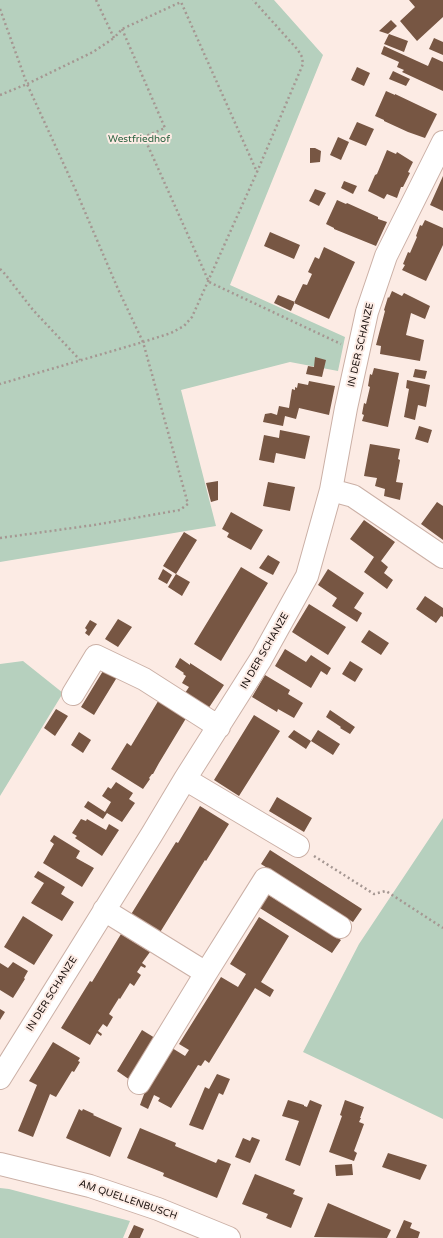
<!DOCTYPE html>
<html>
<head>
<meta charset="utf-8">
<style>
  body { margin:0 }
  canvas { display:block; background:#fcebe4 }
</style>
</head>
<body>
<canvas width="443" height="1238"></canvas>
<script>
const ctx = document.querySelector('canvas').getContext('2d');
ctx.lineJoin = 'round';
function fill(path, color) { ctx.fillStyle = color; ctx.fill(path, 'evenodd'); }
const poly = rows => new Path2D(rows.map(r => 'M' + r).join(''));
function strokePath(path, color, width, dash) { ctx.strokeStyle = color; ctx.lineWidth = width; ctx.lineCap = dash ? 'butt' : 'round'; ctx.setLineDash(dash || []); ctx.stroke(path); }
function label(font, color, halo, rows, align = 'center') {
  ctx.font = font + ' "Varela Round",sans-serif'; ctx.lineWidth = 4; ctx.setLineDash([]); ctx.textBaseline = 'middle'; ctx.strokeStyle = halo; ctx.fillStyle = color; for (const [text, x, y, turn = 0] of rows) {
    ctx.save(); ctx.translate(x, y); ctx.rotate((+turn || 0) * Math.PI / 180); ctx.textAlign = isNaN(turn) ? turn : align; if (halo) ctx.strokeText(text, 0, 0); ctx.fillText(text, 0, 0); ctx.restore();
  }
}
const green = poly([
  [0,0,274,0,323,55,230,285,345,337,338,371,290,362,181,390,216,526,0,562],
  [23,661,63,693,0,796,0,664],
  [443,818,443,1119,303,1052,359,944],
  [0,1188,9,1189,130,1221,123,1238,0,1238]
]);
const building = poly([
  [409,0,443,0,443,17,417,41,400,21,415,7],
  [391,20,397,26,388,34,379,31],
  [389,34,408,41,404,52,384,44],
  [434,38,443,42,443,55,429,49],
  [384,46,428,66,432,57,443,62,443,91,402,72,404,70,397,67,399,62,381,54],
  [357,67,370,73,364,86,351,80],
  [393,71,410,79,406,86,389,79],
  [386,91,395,95,395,94,437,114,425,138,408,132,384,121,384,120,375,116],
  [357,122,374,129,366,146,349,139],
  [338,137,349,142,341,160,330,155],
  [310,148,315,148,321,151,320,162,310,163],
  [387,150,396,154,397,152,413,162,408,172,410,173,403,187,401,187,397,198,387,194,384,199,368,191,375,175,377,174],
  [443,176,443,211,430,205],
  [344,181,357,186,353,194,341,188],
  [315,189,326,193,319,206,309,201],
  [337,200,346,204,347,203,378,217,378,219,387,222,376,246,334,229,334,228,326,224],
  [425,220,443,228,443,245,426,281,402,270,405,265,403,264,408,252,410,253,417,237,416,236,420,225,422,226],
  [270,232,300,245,294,259,264,246],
  [324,247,355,262,329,319,294,303,303,284,307,285,312,274,308,272,315,257,319,259],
  [392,291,402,296,404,293,430,306,425,319,411,313,406,335,424,340,420,361,380,354,381,346,376,345,385,311,384,310,388,297,389,298],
  [278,295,295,302,291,311,274,303],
  [315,357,326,360,322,377,306,374,308,366,314,367],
  [374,368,399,373,388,427,362,421,364,415,362,414,364,403,366,404,370,387,368,386,370,374,372,375],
  [415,369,427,371,425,379,413,377],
  [407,380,430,385,426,407,418,405,415,420,404,417,409,389,406,388],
  [309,381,335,386,329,415,299,408,296,419,285,416,283,426,263,422,265,414,271,413,277,415,279,406,289,408,292,389,295,390,295,387,297,388,298,383,308,385],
  [419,426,432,430,428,443,415,439],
  [280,430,310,436,305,459,276,453,274,463,259,460,264,435,279,438],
  [370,444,400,449,398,459,400,460,396,482,403,483,400,500,384,496,385,489,375,486,377,478,364,476],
  [218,481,218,500,211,502,206,483],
  [268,482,295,487,290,511,263,506],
  [437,502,443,506,443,540,421,524],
  [231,512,263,530,251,550,227,537,229,533,222,529],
  [364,520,395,542,381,561,388,567,384,573,393,580,387,589,364,572,374,557,350,539],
  [184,532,197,540,176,574,163,566],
  [268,555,280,562,273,575,259,568],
  [241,567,268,583,221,661,194,644],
  [163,569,172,575,167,584,158,579],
  [328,569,364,593,354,608,362,613,357,622,332,606,337,598,318,585],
  [176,574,190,582,182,596,168,587],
  [425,596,443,608,443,617,441,616,436,623,416,609],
  [309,604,346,627,328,655,292,632],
  [118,619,132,627,118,647,105,639],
  [90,620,97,624,89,636,85,633,87,630,85,628],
  [369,630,389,643,381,655,361,642],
  [285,649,306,662,311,655,331,668,327,675,321,671,311,688,275,666],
  [180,658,190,665,190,663,224,685,208,709,185,693,189,687,182,683,186,676,183,674,184,673,175,667],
  [350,661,363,669,355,682,342,674],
  [106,666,119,674,94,715,81,707],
  [265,675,290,690,288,694,303,703,294,718,278,709,277,712,252,697],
  [160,698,188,715,159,763,153,774,152,774,149,778,150,779,143,789,111,769,127,743,131,746],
  [56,709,68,716,55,736,44,728],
  [330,710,355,727,350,734,340,728,341,727,326,717],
  [254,715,280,731,239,796,214,780],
  [294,730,311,741,306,749,288,737],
  [318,730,340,744,333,755,311,741],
  [79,732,91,740,83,753,71,745],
  [116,782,133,793,129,799,135,803,122,822,107,813,103,819,84,807,88,801,105,812,111,802,102,796,108,787,111,789],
  [277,797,312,818,304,832,269,811],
  [200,806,229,824,206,861,205,860,159,934,130,916,176,842,178,843],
  [81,819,86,821,87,819,106,830,109,824,119,830,102,856,75,838,77,836,72,833],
  [54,835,80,851,76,858,94,868,82,887,43,863,54,844,50,841],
  [270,850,362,909,353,922,261,864],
  [38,871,65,887,61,894,74,902,62,921,31,903,44,883,34,877],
  [262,891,341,940,332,953,255,905],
  [23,916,53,935,34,965,4,947],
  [259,917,289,936,261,982,274,990,270,997,255,988,209,1063,205,1060,201,1066,198,1065,171,1108,158,1101,160,1098,154,1095,148,1109,140,1105,146,1089,172,1048,185,1056,189,1050,179,1044,221,977,238,987,246,974,230,964],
  [121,934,150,952,142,963,146,966,145,968,141,966,137,972,141,975,134,986,130,983,120,999,119,998,109,1014,113,1017,107,1027,103,1024,98,1031,102,1034,101,1036,97,1033,90,1045,61,1028,90,981,92,982],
  [13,962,28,971,24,978,25,979,13,998,0,990,0,963,8,968],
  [0,1009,5,1012,0,1020],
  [142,1030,155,1038,130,1080,117,1071],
  [53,1042,80,1058,78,1061,80,1062,74,1072,72,1071,56,1097,50,1094,33,1137,18,1131,37,1085,29,1081],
  [217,1074,230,1079,223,1095,219,1093,203,1130,189,1125,205,1087,209,1089],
  [288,1100,304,1105,304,1106,307,1107,310,1100,322,1105,300,1166,285,1160,299,1121,282,1116],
  [345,1100,364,1107,360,1118,361,1118,359,1122,364,1124,354,1151,357,1153,354,1161,329,1152,342,1116,340,1115],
  [79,1109,82,1111,83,1109,94,1114,93,1115,122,1128,110,1157,66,1138],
  [140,1128,176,1143,175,1146,216,1163,218,1159,231,1164,217,1198,163,1176,164,1173,127,1158],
  [252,1137,260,1140,250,1163,235,1157,243,1138,250,1141],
  [388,1153,427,1165,420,1180,382,1167],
  [352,1164,353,1175,336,1176,335,1165],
  [255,1174,295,1190,293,1194,303,1198,291,1228,266,1218,268,1214,242,1204],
  [328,1203,391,1230,387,1238,314,1237],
  [404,1220,412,1223,410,1228,420,1232,418,1238,396,1238],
  [134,1225,144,1229,140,1238,128,1238]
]);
const path = poly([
  [96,0,114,38,122,29,181,2,257,172],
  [0,9,27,84,93,52,114,38],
  [122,29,165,128,144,137,209,282,341,344],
  [0,95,27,84,76,191,118,289,143,342,0,384],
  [0,269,5,274,33,310,80,360],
  [0,538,94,525,180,510,188,504,143,342,171,333,184,326,192,317,257,172,303,64,302,57,298,50,253,0],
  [314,856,374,894,386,891,443,928]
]);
const minor = poly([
  [331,490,353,496,443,557],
  [73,694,96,656,144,679,219,727],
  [185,779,298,846],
  [104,910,206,973],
  [0,1078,152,834,185,779,261,659,307,576,331,490,346,408,367,312,386,256,443,142],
  [139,1083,206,973,265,879,340,927],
  [0,1164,90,1186,158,1209,229,1238]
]);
const parkNames = [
  ["Westfriedhof",139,139]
];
const streetNames = [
  ["IN DER SCHANZE",361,345,-77],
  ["IN DER SCHANZE",265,651,-60],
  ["IN DER SCHANZE",52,994,-58],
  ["AM QUELLENBUSCH",128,1200,19]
];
fill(green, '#b6d0be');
fill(building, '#775643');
strokePath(minor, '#cbb0a6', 24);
strokePath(path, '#a59792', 2.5, [2, 3]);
strokePath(minor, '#fff', 22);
label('10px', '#28613f', '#fcebe4', parkNames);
label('10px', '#1a110e', '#fcebe4', streetNames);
</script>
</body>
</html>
